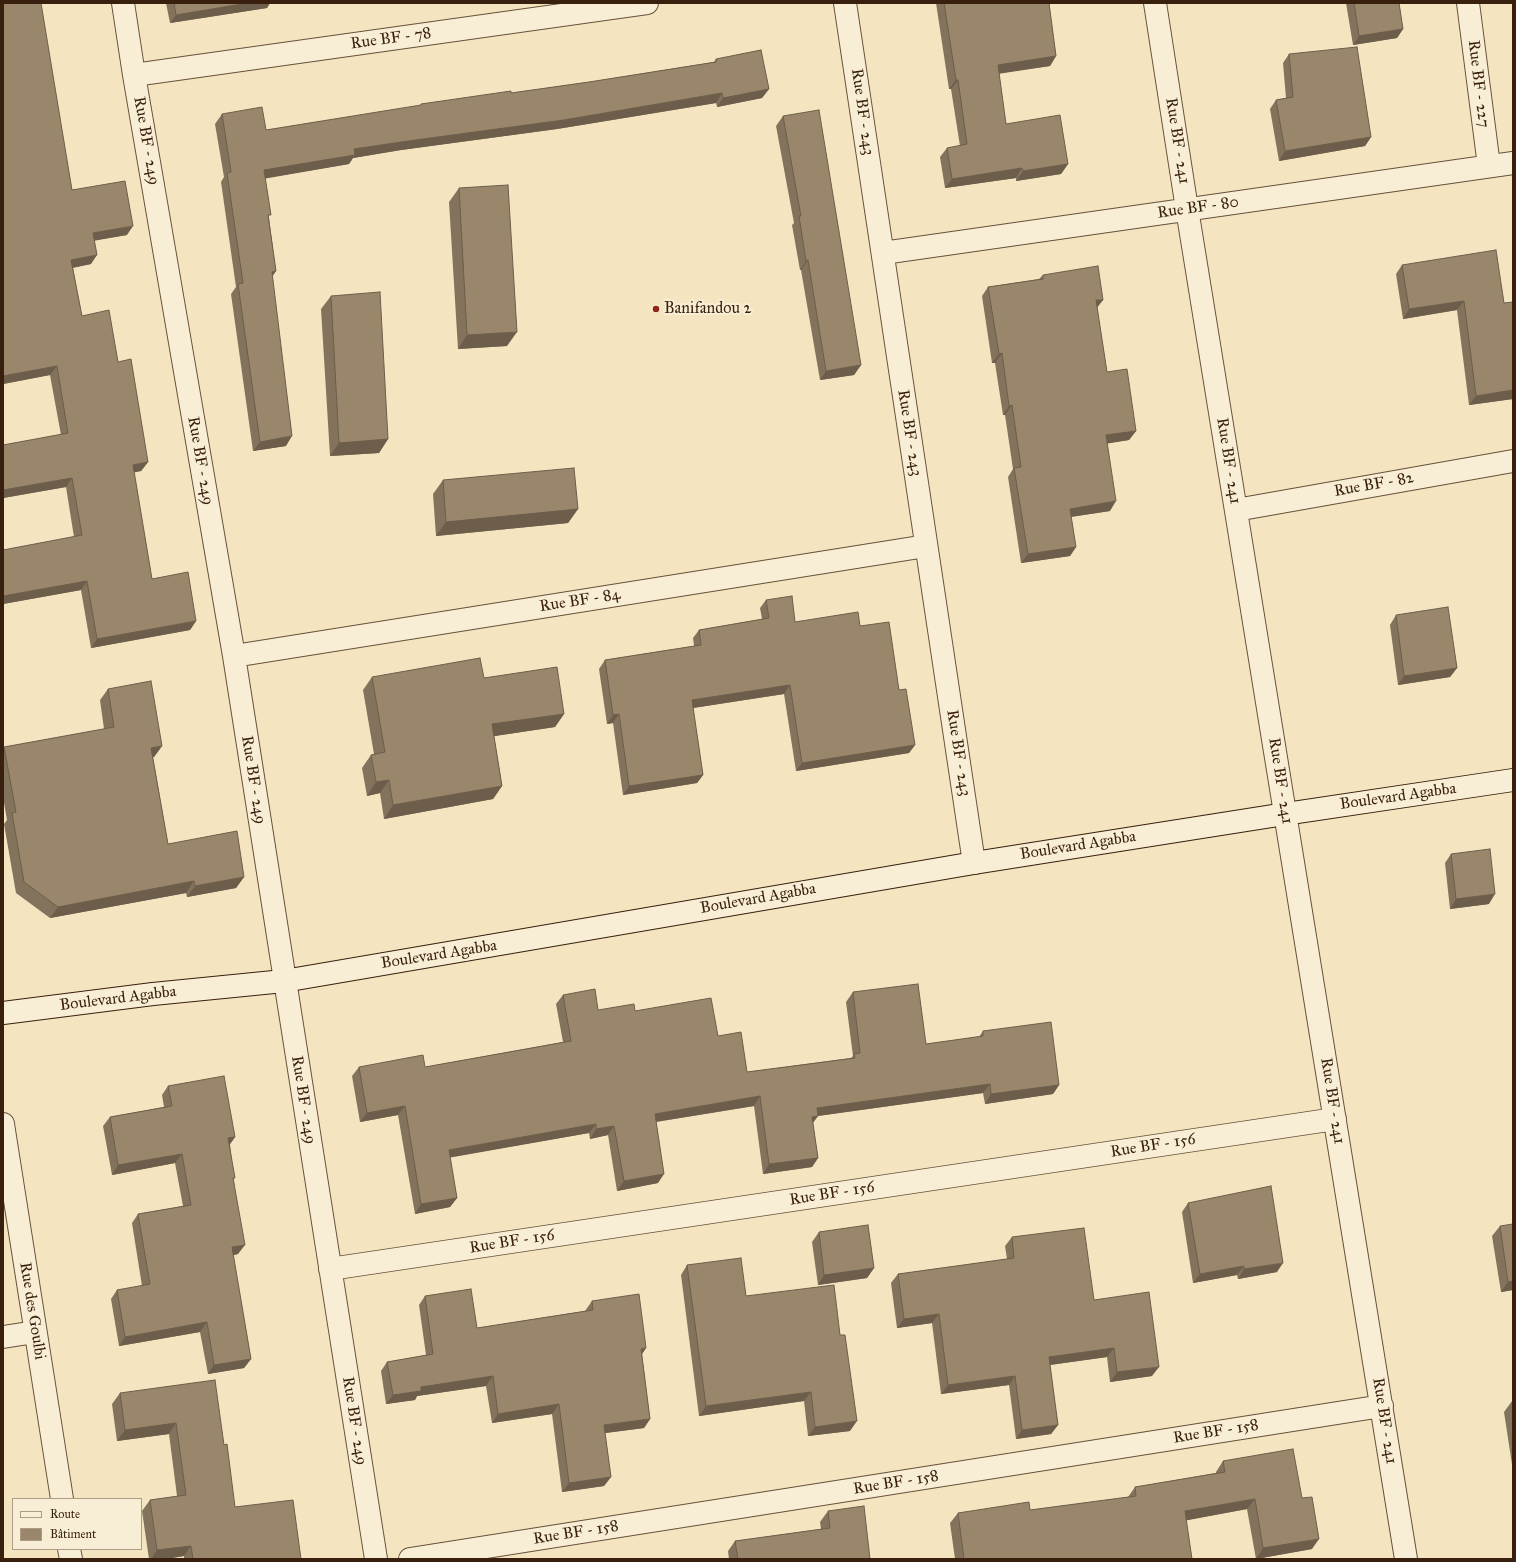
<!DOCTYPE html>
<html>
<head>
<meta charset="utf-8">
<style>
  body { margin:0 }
  #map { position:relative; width:1516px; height:1562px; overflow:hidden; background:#f4e5c0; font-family:"IM FELL Great Primer",serif }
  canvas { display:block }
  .frame { position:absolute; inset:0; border:4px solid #391f0e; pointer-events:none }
  .legend { position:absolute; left:12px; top:1498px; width:130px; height:52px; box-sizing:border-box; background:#f8eed6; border:1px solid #ac9b86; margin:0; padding:5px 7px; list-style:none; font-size:12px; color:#391f0e }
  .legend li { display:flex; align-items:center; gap:8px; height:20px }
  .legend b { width:20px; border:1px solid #ac9b86 }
</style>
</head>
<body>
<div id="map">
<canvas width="1516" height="1562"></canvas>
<div class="frame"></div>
<ul class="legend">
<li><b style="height:5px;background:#f8eed6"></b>Route</li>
<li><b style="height:11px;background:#9a866b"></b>Bâtiment</li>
</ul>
</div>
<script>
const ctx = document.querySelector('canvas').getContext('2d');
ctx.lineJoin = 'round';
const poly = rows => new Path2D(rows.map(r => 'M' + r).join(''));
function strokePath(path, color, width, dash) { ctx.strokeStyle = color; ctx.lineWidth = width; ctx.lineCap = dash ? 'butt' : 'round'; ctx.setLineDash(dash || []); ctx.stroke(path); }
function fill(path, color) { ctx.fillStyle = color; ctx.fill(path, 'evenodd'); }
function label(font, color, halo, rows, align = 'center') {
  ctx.font = font + ' "IM FELL Great Primer",serif'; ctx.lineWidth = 4; ctx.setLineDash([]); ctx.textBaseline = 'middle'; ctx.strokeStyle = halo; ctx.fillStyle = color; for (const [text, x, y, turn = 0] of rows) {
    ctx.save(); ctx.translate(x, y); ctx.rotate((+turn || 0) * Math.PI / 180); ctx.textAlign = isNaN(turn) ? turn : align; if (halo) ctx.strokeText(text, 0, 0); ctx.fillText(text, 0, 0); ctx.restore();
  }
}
const minor = poly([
  [123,3,134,75,234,656,376,1559],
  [845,3,974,863],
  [1155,3,1187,209,1406,1559],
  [1468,3,1489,166],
  [134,75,647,3],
  [883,253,1513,163],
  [1236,510,1513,461],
  [234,656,926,546],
  [3,1124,62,1499],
  [330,1269,1335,1119],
  [3,1337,35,1332],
  [69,1549,71,1559],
  [410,1559,1382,1406]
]);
const secondary = poly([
  [3,1013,153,994,284,981,974,863,1285,814,1513,780]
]);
const wall = poly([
  [3,3,72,190,127,235,95,240,91,264,73,268,82,316,118,362,148,462,141,471,134,472,152,579,196,621,190,630,91,648,81,590,3,604,3,550,74,537,66,487,3,498,3,445,61,435,50,375,3,384],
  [166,3,270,3,267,8,170,23],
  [936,3,1049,3,1056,56,1050,66,999,73,1006,124,1068,164,1061,174,1016,181,1016,178,945,188,940,157,947,148,960,146,951,89,949,89],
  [1346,3,1399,3,1403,29,1397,38,1353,45],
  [1289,54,1371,137,1365,146,1279,161,1270,109,1276,100,1286,98,1283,63],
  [716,59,769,89,762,98,717,107,716,103,557,129,401,150,353,158,349,164,265,178,269,218,276,271,272,276,286,446,253,451,231,294,236,287,221,182,224,177,215,124,222,114,266,130,420,106,421,104,511,93,589,82,714,62],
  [783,116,861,365,854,375,820,380,801,270,800,270,792,225,794,223,776,126],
  [459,188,507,346,458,349,449,202],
  [1402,265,1504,303,1513,399,1469,405,1457,310,1403,319,1396,274],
  [1043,275,1103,300,1097,307,1107,372,1136,431,1129,440,1107,443,1110,511,1071,517,1076,547,1070,556,1021,563,1008,477,1013,469,1005,415,1003,415,995,363,992,363,982,296,988,287,1039,279],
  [331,296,388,439,379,453,330,456,321,309],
  [443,480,578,509,568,523,436,536,433,494],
  [766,600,795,622,860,626,899,690,915,745,909,753,796,771,784,694,693,708,703,775,697,783,623,795,613,723,607,724,599,669,605,660,694,646,693,638,699,630,762,619,760,608],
  [1396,615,1457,668,1450,677,1398,685,1390,625],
  [372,677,484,678,564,714,555,727,494,736,502,786,493,799,384,819,380,793,367,796,362,768,371,755,374,754,363,690],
  [108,689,162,746,154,757,153,757,168,844,244,877,236,888,187,897,186,893,50,918,16,893,4,824,7,820,3,797,3,748,4,747,104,729,100,700],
  [1451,854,1489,904,1450,909,1445,863],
  [853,992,926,1044,979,1037,983,1031,1059,1085,1053,1094,985,1104,983,1093,818,1116,813,1123,818,1158,812,1167,763,1174,754,1106,656,1122,658,1183,617,1191,608,1135,590,1139,589,1133,450,1157,457,1198,450,1207,415,1214,398,1115,360,1122,352,1076,359,1067,425,1067,563,1042,556,1004,563,995,598,1010,635,1011,718,1036,747,1072,851,1058,853,1056,846,1002],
  [168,1086,235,1137,230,1144,234,1180,238,1254,233,1255,251,1359,244,1368,208,1374,200,1332,119,1346,111,1299,117,1290,142,1286,132,1223,138,1214,183,1206,175,1163,112,1175,103,1126,110,1117,164,1107,162,1095],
  [1188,1203,1277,1272,1238,1279,1237,1275,1193,1283,1182,1212],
  [1500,1226,1513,1290,1501,1292,1492,1236],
  [819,1232,874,1268,867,1278,818,1285,812,1242],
  [1012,1237,1094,1300,1152,1376,1110,1382,1107,1357,1050,1365,1058,1425,1051,1434,1016,1439,1009,1385,941,1394,932,1323,897,1328,891,1283,898,1274,1007,1259,1005,1246],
  [687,1265,746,1296,850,1431,808,1436,804,1401,699,1416,681,1275],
  [425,1296,477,1328,585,1311,592,1301,646,1348,642,1354,650,1419,644,1428,605,1433,611,1477,604,1486,562,1492,552,1414,492,1423,486,1386,417,1396,415,1400,386,1404,381,1371,387,1362,426,1355,419,1305],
  [120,1393,224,1445,235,1507,301,1559,184,1559,184,1556,166,1559,149,1559,142,1511,150,1500,177,1496,169,1434,117,1441,112,1404],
  [1512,1401,1513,1401,1513,1471,1504,1412],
  [1223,1461,1302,1498,1312,1549,1256,1559,1247,1509,1186,1520,1192,1559,955,1559,950,1523,958,1513,1030,1510,1128,1497,1135,1487,1216,1473,1216,1472],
  [828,1511,870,1559,729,1559,728,1551,735,1541,821,1529,820,1522]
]);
const shadedWall = poly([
  [248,3,270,3,267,8,170,23,176,15],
  [1403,29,1397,38,1353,45,1359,36],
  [1056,56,1050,66,991,75,998,65],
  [956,80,958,80,951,89,949,89],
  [769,89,762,98,717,107,723,98],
  [722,93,716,103,557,129,401,150,353,158,349,164,257,180,264,170,354,149,408,141],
  [1371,137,1365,146,1279,161,1285,151],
  [1068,164,1061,174,1016,181,1023,171],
  [1022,168,1016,178,945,188,952,179],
  [133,226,127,235,87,242,93,233],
  [97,255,91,264,65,269,71,260],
  [808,260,801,270,800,270,806,261],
  [276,271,270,280,272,272],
  [1096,300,1103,300,1096,309],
  [1464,301,1457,310,1403,319,1409,309],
  [517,332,507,346,458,349,467,335],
  [1002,353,995,363,992,363,999,354],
  [861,365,854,375,820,380,826,371],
  [57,366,50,375,3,384,3,376],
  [1513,390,1513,399,1469,405,1476,396],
  [1012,405,1005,415,1003,415,1009,406],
  [1136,431,1129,440,1099,445,1106,435],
  [292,436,286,446,253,451,260,442],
  [388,439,379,453,330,456,339,443],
  [148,462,141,471,127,474,133,465],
  [72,478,66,487,3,498,3,490],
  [1116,501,1110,511,1063,518,1070,509],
  [578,509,568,523,436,536,446,522],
  [1076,547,1070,556,1021,563,1028,554],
  [87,581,81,590,3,604,3,596],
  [196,621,190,630,91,648,97,639],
  [1457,668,1450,677,1398,685,1404,676],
  [790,685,784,694,686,709,692,700],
  [564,714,555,727,482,738,492,724],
  [619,714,613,723,607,724,613,715],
  [915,745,909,753,796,771,802,763],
  [162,746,154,757,143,759,151,748],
  [703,775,697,783,623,795,629,786],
  [389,780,380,793,367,796,376,782],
  [502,786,493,799,384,819,393,805],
  [244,877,236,888,187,897,195,886],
  [194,881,186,893,50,918,58,907],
  [1495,894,1489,904,1450,909,1456,899],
  [990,1084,983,1093,810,1117,817,1108],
  [1059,1085,1053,1094,985,1104,991,1094],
  [760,1096,754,1106,648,1123,655,1114],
  [405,1106,398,1115,360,1122,367,1113],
  [818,1116,811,1125,812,1117],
  [596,1124,589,1133,442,1159,449,1150],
  [614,1126,608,1135,590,1139,596,1129],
  [235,1137,228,1147,228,1138],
  [182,1154,175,1163,112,1175,118,1165],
  [818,1158,812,1167,763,1174,769,1164],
  [664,1174,658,1183,617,1191,624,1181],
  [457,1198,450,1207,415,1214,421,1204],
  [245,1245,238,1254,225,1257,232,1247],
  [1283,1263,1277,1272,1238,1279,1244,1269],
  [1244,1266,1237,1275,1193,1283,1200,1274],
  [874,1268,867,1278,818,1285,824,1275],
  [1513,1281,1513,1290,1501,1292,1508,1282],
  [939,1314,932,1323,897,1328,904,1319],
  [207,1322,200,1332,119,1346,125,1337],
  [646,1348,640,1357,641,1349],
  [1114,1348,1107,1357,1042,1366,1049,1357],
  [251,1359,244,1368,208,1374,214,1365],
  [1159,1367,1152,1376,1110,1382,1117,1372],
  [493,1376,486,1386,417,1396,415,1400,386,1404,393,1395,421,1387],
  [1015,1376,1009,1385,941,1394,948,1385],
  [811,1392,804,1401,699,1416,706,1406],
  [559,1404,552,1414,492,1423,498,1414],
  [650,1419,644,1428,598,1434,604,1425],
  [857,1421,850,1431,808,1436,815,1427],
  [176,1423,169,1434,117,1441,125,1430],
  [1058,1425,1051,1434,1016,1439,1022,1430],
  [611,1477,604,1486,562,1492,569,1483],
  [1255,1499,1247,1509,1178,1522,1185,1511],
  [1319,1539,1312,1549,1256,1559,1263,1548],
  [191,1546,184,1556,166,1559,151,1559,157,1550]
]);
const building = poly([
  [3,3,41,3,72,190,125,181,133,226,93,233,97,255,71,260,82,316,109,310,118,362,131,359,148,462,133,465,152,579,188,572,196,621,97,639,87,581,3,596,3,550,82,535,72,478,3,490,3,445,68,433,57,366,3,376,3,3],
  [174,3,248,3,176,15,174,3],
  [944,3,1049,3,1056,56,998,65,1006,124,1060,115,1068,164,1023,171,1022,168,952,179,947,148,967,144,958,80,956,80,944,3],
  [1354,3,1399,3,1403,29,1359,36,1354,3],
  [1357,47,1371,137,1285,151,1276,100,1293,97,1289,54,1357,47],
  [761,50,769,89,723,98,722,93,564,120,408,141,354,149,355,155,264,170,271,215,268,215,276,271,272,272,292,436,260,442,238,284,243,283,227,173,231,172,222,114,262,107,266,130,421,105,421,104,511,91,511,93,589,82,716,62,716,59,761,50],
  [819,110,861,365,826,371,808,260,806,261,799,216,801,216,783,116,819,110],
  [508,185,517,332,467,335,459,188,508,185],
  [1496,250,1504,303,1513,302,1513,390,1476,396,1464,301,1409,309,1402,265,1496,250],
  [1098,266,1103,300,1096,300,1107,372,1127,369,1136,431,1106,435,1116,501,1070,509,1076,547,1028,554,1014,468,1021,467,1012,405,1009,406,1002,353,999,354,988,287,1043,279,1043,275,1098,266],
  [380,292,388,439,339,443,331,296,380,292],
  [574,468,578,509,446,522,443,480,574,468],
  [792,596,795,622,858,612,860,626,889,622,899,690,906,689,915,745,802,763,790,685,692,700,703,775,629,786,619,714,613,715,605,660,701,645,699,630,769,618,766,600,792,596],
  [1448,607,1457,668,1404,676,1396,615,1448,607],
  [480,658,484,678,557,667,564,714,492,724,502,786,393,805,389,780,376,782,371,755,385,752,372,677,480,658],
  [151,681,162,746,151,748,168,844,237,831,244,877,195,886,194,881,58,907,24,882,12,813,16,812,4,747,114,727,108,689,151,681],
  [1490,849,1495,894,1456,899,1451,854,1490,849],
  [918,984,926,1044,983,1036,983,1031,1051,1022,1059,1085,991,1094,990,1084,817,1108,818,1116,812,1117,818,1158,769,1164,760,1096,655,1114,664,1174,624,1181,614,1126,596,1129,596,1124,449,1150,457,1198,421,1204,405,1106,367,1113,359,1067,423,1055,425,1067,571,1041,563,995,595,989,598,1010,634,1004,635,1011,711,998,718,1036,741,1032,747,1072,855,1058,854,1054,860,1053,853,992,918,984],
  [224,1076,235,1137,228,1138,235,1178,233,1178,245,1245,232,1247,251,1359,214,1365,207,1322,125,1337,117,1290,150,1284,138,1214,191,1205,182,1154,118,1165,110,1117,172,1106,168,1086,224,1076],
  [1271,1186,1283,1263,1244,1269,1244,1266,1200,1274,1188,1203,1271,1186],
  [1513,1224,1513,1281,1508,1282,1500,1226,1513,1224],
  [868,1225,874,1268,824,1275,819,1232,868,1225],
  [1084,1228,1094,1300,1149,1292,1159,1367,1117,1372,1114,1348,1049,1357,1058,1425,1022,1430,1015,1376,948,1385,939,1314,904,1319,898,1274,1014,1258,1012,1237,1084,1228],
  [741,1258,746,1296,834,1285,840,1335,845,1335,857,1421,815,1427,811,1392,706,1406,687,1265,741,1258],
  [471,1289,477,1328,593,1310,592,1301,639,1294,646,1348,641,1349,650,1419,604,1425,611,1477,569,1483,559,1404,498,1414,493,1376,421,1387,421,1391,393,1395,387,1362,433,1354,425,1296,471,1289],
  [215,1380,224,1445,227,1444,235,1507,293,1500,301,1559,193,1559,191,1546,157,1550,150,1500,186,1495,176,1423,125,1430,120,1393,215,1380],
  [1293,1449,1302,1498,1312,1497,1319,1539,1263,1548,1255,1499,1185,1511,1192,1559,964,1559,958,1513,1029,1502,1030,1510,1136,1496,1135,1487,1225,1472,1223,1461,1293,1449],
  [864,1506,870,1559,738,1559,735,1541,830,1528,828,1511,864,1506]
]);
const markers = [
  [656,309,4,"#8f2418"]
];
const streetNames = [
  ["Rue BF - 78",391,39,-8],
  ["Rue BF - 227",1478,84,83],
  ["Rue BF - 243",862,112,82],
  ["Rue BF - 249",146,141,80],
  ["Rue BF - 241",1177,141,81],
  ["Rue BF - 80",1198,208,-8],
  ["Rue BF - 243",909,433,81],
  ["Rue BF - 249",200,461,80],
  ["Rue BF - 241",1228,461,81],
  ["Rue BF - 82",1374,485,-10],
  ["Rue BF - 84",580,601,-9],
  ["Rue BF - 243",958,753,81],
  ["Rue BF - 249",253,780,81],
  ["Rue BF - 241",1280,781,81],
  ["Boulevard Agabba",1398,797,-8],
  ["Boulevard Agabba",1078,846,-9],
  ["Boulevard Agabba",758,899,-10],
  ["Boulevard Agabba",439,955,-9],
  ["Boulevard Agabba",118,999,-7],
  ["Rue BF - 249",303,1100,81],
  ["Rue BF - 241",1332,1101,81],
  ["Rue BF - 156",1153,1146,-9],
  ["Rue BF - 156",832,1194,-9],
  ["Rue BF - 156",512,1242,-9],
  ["Rue des Goulbi",32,1311,81],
  ["Rue BF - 249",354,1421,81],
  ["Rue BF - 241",1384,1421,81],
  ["Rue BF - 158",1216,1432,-9],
  ["Rue BF - 158",896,1483,-9],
  ["Rue BF - 158",576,1533,-9]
];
const poiNames = [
  ["Banifandou 2",664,309]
];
strokePath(minor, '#68503a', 24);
strokePath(secondary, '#391f0e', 24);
strokePath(minor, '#f8eed6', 22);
strokePath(secondary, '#f8eed6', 22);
fill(wall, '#84735c');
fill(shadedWall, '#6c5e4b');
fill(building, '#9a866b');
strokePath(building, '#6c5e4b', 1);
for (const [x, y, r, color] of markers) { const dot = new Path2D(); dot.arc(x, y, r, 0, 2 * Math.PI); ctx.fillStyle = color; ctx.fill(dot); strokePath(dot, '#f8eed6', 1.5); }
label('16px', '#391f0e', '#f8eed6', streetNames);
label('16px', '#391f0e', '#f8eed6', poiNames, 'left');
</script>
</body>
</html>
